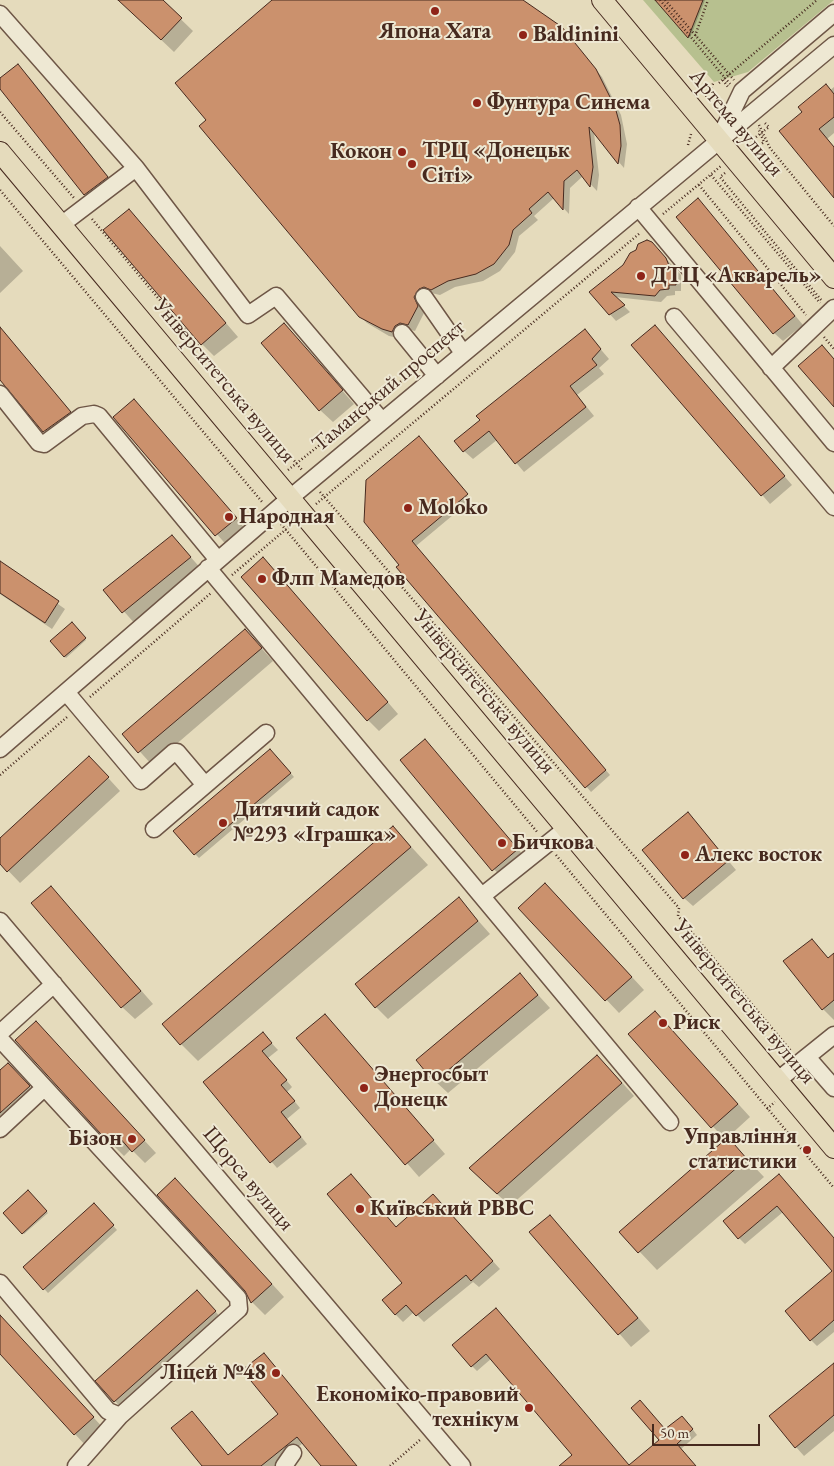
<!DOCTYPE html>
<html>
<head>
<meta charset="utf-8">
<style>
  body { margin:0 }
  #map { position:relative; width:834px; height:1466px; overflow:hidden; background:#e5dbbc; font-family:"EB Garamond",serif }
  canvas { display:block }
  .scale { position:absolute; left:652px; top:1424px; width:108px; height:22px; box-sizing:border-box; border:2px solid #472a1f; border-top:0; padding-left:6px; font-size:15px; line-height:18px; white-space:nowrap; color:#472a1f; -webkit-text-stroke:4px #eee8d3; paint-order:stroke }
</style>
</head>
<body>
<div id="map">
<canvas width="834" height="1466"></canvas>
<div class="scale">50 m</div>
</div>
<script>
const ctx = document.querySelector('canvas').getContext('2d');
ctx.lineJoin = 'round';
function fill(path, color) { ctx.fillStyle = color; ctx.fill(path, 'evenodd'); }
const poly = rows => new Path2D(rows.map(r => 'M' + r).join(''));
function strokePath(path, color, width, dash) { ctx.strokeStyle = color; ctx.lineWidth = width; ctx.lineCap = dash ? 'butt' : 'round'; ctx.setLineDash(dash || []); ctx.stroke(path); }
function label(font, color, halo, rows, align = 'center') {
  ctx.font = font + ' "EB Garamond",serif'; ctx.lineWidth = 4; ctx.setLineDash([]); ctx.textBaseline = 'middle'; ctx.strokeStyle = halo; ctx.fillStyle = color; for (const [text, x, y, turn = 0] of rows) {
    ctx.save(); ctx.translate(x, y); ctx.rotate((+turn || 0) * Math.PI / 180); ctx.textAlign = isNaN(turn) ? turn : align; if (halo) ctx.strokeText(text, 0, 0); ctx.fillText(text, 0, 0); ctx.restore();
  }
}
const green = poly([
  [643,0,834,0,748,72,714,82]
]);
const shadow = poly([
  [119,0,161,0,193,31,174,52],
  [273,0,520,0,568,36,602,77,621,115,627,144,624,168,594,133,599,175,597,191,583,176,570,188,569,214,554,198,534,216,538,220,519,236,515,252,500,271,483,281,455,287,440,295,431,293,420,305,424,313,415,331,407,329,399,338,389,336,367,323,360,316,208,120],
  [665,0,705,0,690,38,658,1],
  [18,66,30,78,119,190,98,207,85,194,0,87,0,80],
  [834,87,834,133,827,139,834,147,834,196,781,131],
  [706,209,803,325,783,341,774,333],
  [129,210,238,337,214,356,202,344],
  [0,246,23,271,0,293],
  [658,250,681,275,681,291,675,291,675,295,667,296,661,302,615,297,630,312,616,321,590,292],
  [284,324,354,404,333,422,320,410],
  [0,328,82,425,57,444,0,378],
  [585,331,609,359,599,368,604,374,577,395,594,416,524,472,497,440,473,459,464,451,482,421],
  [663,335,792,485,770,504,633,345],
  [134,401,248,532,229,548,115,417],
  [423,442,471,500,416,546,610,775,591,792,401,565],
  [172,536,203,571,136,625,105,590],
  [0,563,65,609,52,629,0,594],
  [274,570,398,714,379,731,368,720],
  [72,623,86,640,66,658,52,641],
  [245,630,273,661,152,765,124,734],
  [425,741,530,863,506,883,401,760],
  [274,754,294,777,199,858,195,854],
  [101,770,120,791,20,883,0,862,0,840],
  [696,822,736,870,693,906,684,898],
  [393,827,428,865,198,1061,181,1044],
  [51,887,153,1004,135,1019,122,1007],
  [558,897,644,990,619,1013,520,908],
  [459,899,490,934,388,1019,376,1007],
  [812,940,829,959,834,955,834,1020,823,1009],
  [520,975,550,1008,448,1093,435,1081],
  [655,1012,750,1117,727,1138,764,1177,657,1270,621,1232,726,1141,630,1034],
  [325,1015,445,1154,419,1177,298,1038],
  [263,1034,278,1050,268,1058,292,1087,287,1092,300,1108,287,1119,307,1144,277,1168,204,1083],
  [47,1035,156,1153,145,1163,131,1149,124,1156,112,1144],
  [610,1069,634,1096,510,1206,483,1181],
  [0,1072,21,1077,41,1099,0,1137],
  [779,1175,834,1239,834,1271,783,1212,745,1244,739,1238],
  [28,1191,48,1213,24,1234,5,1213],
  [188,1192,284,1297,265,1315,252,1302],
  [440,1203,500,1269,479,1287,473,1282,424,1322,414,1312,403,1322,395,1314,404,1283],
  [94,1205,117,1230,48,1293,24,1267],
  [550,1216,650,1331,631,1347,531,1232],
  [834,1271,834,1332,817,1346,811,1340],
  [210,1305,227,1325,127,1414,115,1401],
  [496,1310,629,1466,561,1466,574,1455,492,1358,477,1371,472,1366],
  [0,1316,106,1431,87,1447,0,1353],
  [834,1372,834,1431,804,1456,796,1447],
  [192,1412,229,1456,280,1414,356,1466,322,1466,303,1443,275,1466,204,1466],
  [687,1422,697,1435,681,1449,695,1466,630,1466,660,1440,666,1431]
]);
const building = poly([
  [118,0,163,0,182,18,161,40,118,0],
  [272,0,523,0,562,27,596,69,615,107,620,125,621,146,618,164,589,127,593,167,590,187,577,170,564,181,563,210,548,192,529,209,532,213,513,230,509,245,494,264,476,274,448,281,431,290,424,287,419,289,414,297,418,306,408,325,400,323,395,326,392,332,382,329,359,317,199,126,206,120,175,83,272,0],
  [655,0,703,0,688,38,655,0],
  [18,64,108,177,84,195,0,89,0,78,18,64],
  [826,84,834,94,834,117,819,129,834,147,834,198,779,131,802,112,798,107,826,84],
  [698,198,795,316,773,334,676,217,698,198],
  [129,209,226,323,201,345,103,230,129,209],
  [647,240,652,242,666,258,670,268,675,268,676,285,669,285,669,289,660,290,655,296,611,292,625,305,609,315,589,292,623,265,630,253,636,250,638,244,647,240],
  [284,323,343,390,319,411,261,343,284,323],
  [655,325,785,476,761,496,631,345,655,325],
  [0,327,71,412,43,432,0,380,0,327],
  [585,329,601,349,592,359,597,365,570,386,586,407,515,464,489,431,463,452,454,441,480,420,476,416,585,329],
  [822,345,834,359,834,407,798,366,822,345],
  [134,399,237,518,215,536,113,417,134,399],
  [419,436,468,494,412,541,606,770,585,788,396,567,399,565,364,522,366,480,419,436],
  [172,535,191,557,122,613,103,590,172,535],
  [263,557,388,702,367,721,241,577,263,557],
  [0,561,59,601,45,623,0,593,0,561],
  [72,622,86,638,64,657,50,641,72,622],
  [245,629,262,648,138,753,122,734,245,629],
  [425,739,518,849,492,871,400,760,425,739],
  [270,749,291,773,194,855,173,831,270,749],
  [89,756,109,777,7,872,0,864,0,838,89,756],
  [688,812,728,861,683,899,642,850,688,812],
  [393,826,411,847,180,1045,162,1024,393,826],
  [545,883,632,977,605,1001,518,908,545,883],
  [51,886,141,991,121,1008,31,903,51,886],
  [459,897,478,921,375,1008,355,984,459,897],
  [812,939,828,958,834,953,834,1000,822,1010,783,961,812,939],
  [520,973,538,995,434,1082,416,1060,520,973],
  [655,1011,738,1104,711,1128,628,1034,655,1011],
  [325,1014,434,1140,405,1165,296,1038,325,1014],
  [36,1021,145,1140,132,1152,119,1137,111,1145,15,1040,36,1021],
  [263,1032,272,1043,262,1051,287,1080,281,1085,295,1101,281,1112,301,1137,270,1163,203,1082,263,1032],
  [597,1055,622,1083,497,1194,469,1168,597,1055],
  [8,1063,30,1086,0,1113,0,1070,8,1063],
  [728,1137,747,1159,638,1253,619,1232,728,1137],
  [351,1174,396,1227,433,1194,493,1261,471,1281,466,1275,416,1316,406,1305,395,1315,382,1300,402,1283,327,1194,351,1174],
  [779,1174,834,1238,834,1320,810,1341,785,1311,832,1271,777,1206,738,1239,723,1221,779,1174],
  [175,1178,272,1284,251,1303,245,1291,157,1195,175,1178],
  [28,1190,47,1211,22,1234,3,1213,28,1190],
  [94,1203,114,1225,43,1290,23,1267,94,1203],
  [550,1215,638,1318,618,1335,529,1232,550,1215],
  [197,1290,216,1311,114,1402,95,1381,197,1290],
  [496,1308,629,1465,659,1440,631,1408,640,1400,665,1429,682,1416,693,1429,677,1444,696,1466,559,1466,572,1455,486,1354,471,1367,452,1345,496,1308],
  [0,1315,94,1417,74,1435,0,1354,0,1315],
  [264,1353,357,1466,321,1466,297,1437,261,1466,202,1466,171,1428,192,1411,228,1455,278,1414,242,1370,264,1353],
  [834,1363,834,1415,795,1448,769,1416,834,1363]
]);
const path = poly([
  [660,0,730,84],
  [665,0,734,80],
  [695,36,708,0],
  [723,80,728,87],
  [719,83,817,0],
  [706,97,714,82],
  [0,112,74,198],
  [759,125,770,148,834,226],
  [756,137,769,127,765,123],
  [688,145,691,134],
  [751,152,764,142,758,128],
  [725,173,720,177,822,301],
  [711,175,820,303],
  [699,185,806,315],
  [0,190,263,503],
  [663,214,721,166],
  [92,219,302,470],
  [824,337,834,349],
  [381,397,414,371],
  [288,470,359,414],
  [320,492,679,908,678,916,791,1051],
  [316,504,640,233],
  [281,524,538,833],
  [232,575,291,525],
  [90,697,211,593],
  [0,775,67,717],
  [556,855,834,1188],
  [767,1109,775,1102],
  [390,1466,421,1439]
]);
const minor = poly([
  [0,14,136,168,61,225],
  [721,135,742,91,834,13],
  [136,168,248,315,276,296,382,421],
  [638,207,834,443],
  [424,297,463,353],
  [674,317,834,507],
  [402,333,437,376],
  [771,368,834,308],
  [0,394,39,443,44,444,82,416,94,414,99,416,218,560],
  [208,568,670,1122],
  [66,692,141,781,174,752,177,752,205,785],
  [0,749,290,498,834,45],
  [154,829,266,733],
  [482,896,567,828],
  [0,921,462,1466],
  [0,1033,54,984],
  [0,1039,238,1298,239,1309,120,1416,108,1411,0,1283],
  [807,1057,834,1088],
  [778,1080,834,1035],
  [0,1129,44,1088],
  [76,1466,120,1416],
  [284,1466,293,1453]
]);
const major = poly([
  [602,0,834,278],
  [0,152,834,1148]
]);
const markers = [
  [435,11,5,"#8f2418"],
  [523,35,5,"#8f2418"],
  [477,103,5,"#8f2418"],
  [402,152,5,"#8f2418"],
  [412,164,5,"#8f2418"],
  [641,276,5,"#8f2418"],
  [408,508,5,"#8f2418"],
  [229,517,5,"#8f2418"],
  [262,579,5,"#8f2418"],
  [223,823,5,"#8f2418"],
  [502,843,5,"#8f2418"],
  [685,855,5,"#8f2418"],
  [663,1023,5,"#8f2418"],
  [364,1088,5,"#8f2418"],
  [132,1139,5,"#8f2418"],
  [807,1150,5,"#8f2418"],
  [360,1209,5,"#8f2418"],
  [276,1373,5,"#8f2418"],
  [529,1408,5,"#8f2418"]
];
const poiNames = [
  ["Япона Хата",435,32,"center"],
  ["Baldinini",533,35],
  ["Фунтура Синема",487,103],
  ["ТРЦ «Донецьк",422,151],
  ["Сіті»",422,176],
  ["Кокон",392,152,"right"],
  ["ДТЦ «Акварель»",651,276],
  ["Moloko",418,508],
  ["Народная",239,517],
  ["Флп Мамедов",272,579],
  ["Дитячий садок",233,810],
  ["№293 «Іграшка»",233,835],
  ["Бичкова",512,843],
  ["Алекс восток",695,855],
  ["Риск",673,1023],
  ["Энергосбыт",374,1075],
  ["Донецк",374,1100],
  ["Управління",797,1137,"right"],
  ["статистики",797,1162,"right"],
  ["Бізон",122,1139,"right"],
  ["Київський РВВС",370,1209],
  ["Ліцей №48",266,1373,"right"],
  ["Економіко-правовий",519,1395,"right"],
  ["технікум",519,1420,"right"]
];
const streetNames = [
  ["Артема вулиця",736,123,50],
  ["Університетська вулиця",224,381,50],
  ["Таманський проспект",389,386,-40],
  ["Університетська вулиця",484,692,50],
  ["Університетська вулиця",744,1002,50],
  ["Щорса вулиця",248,1179,50]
];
fill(green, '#b7c08f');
fill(shadow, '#0003');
fill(building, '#cb916d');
strokePath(building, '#472a1f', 1);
strokePath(minor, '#6e5646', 19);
strokePath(major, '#472a1f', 22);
strokePath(path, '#472a1f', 2.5, [1, 2.5]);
strokePath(minor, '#eee8d3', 16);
strokePath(major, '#e5dbbc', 20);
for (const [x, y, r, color] of markers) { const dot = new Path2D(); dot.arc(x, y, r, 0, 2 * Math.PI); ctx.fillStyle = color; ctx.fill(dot); strokePath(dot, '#eee8d3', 2); }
label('bold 22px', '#472a1f', '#eee8d3', poiNames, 'left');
label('22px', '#472a1f', '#eee8d3', streetNames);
</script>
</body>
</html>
